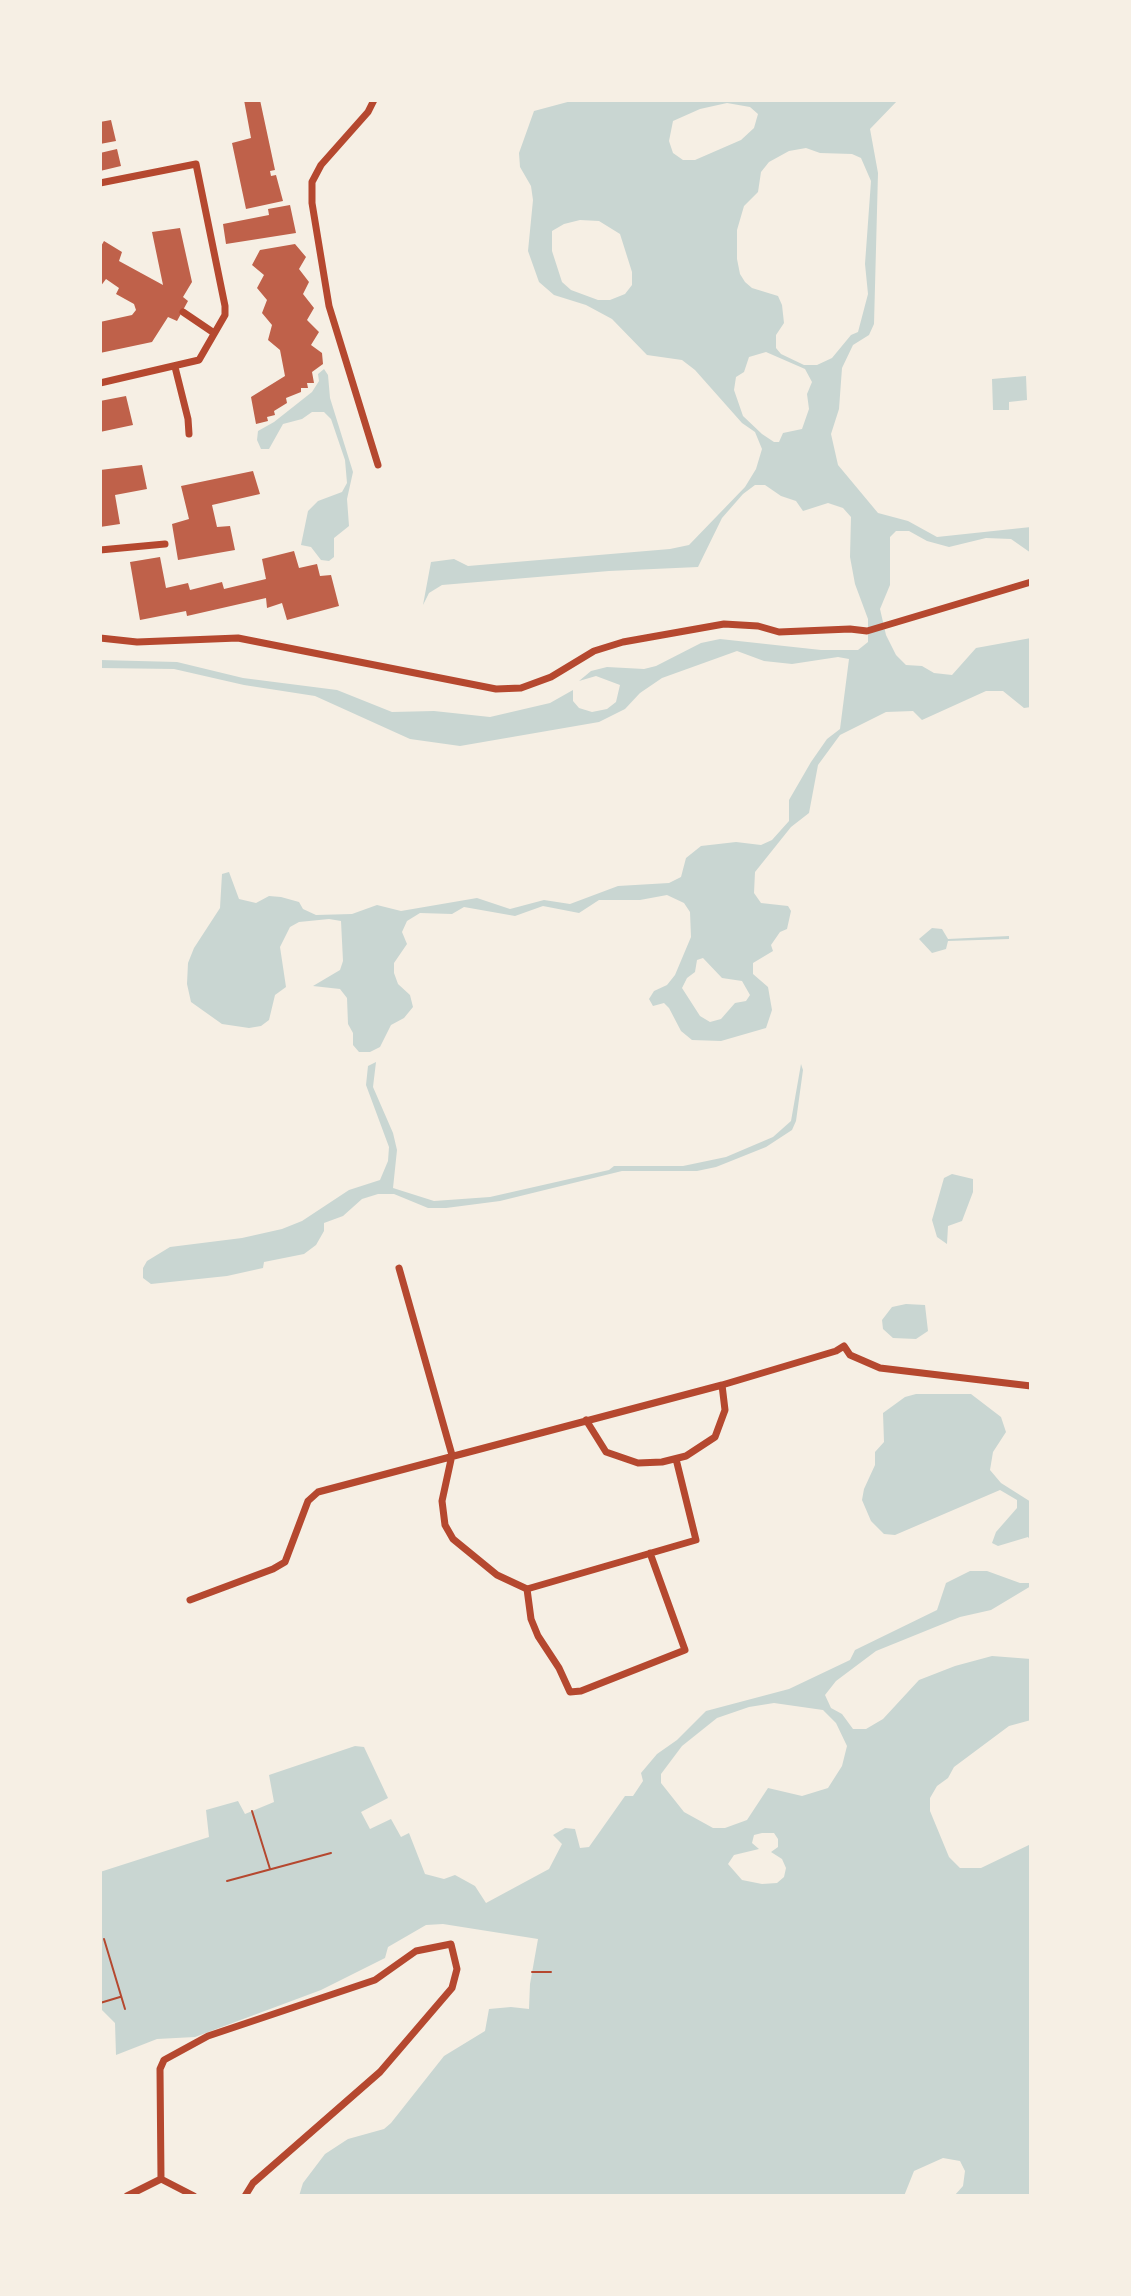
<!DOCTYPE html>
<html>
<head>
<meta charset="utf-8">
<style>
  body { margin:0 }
  #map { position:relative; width:1131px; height:2296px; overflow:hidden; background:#f6efe4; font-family:"Open Sans",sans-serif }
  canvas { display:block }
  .frame { position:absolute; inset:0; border:102px solid #f6efe4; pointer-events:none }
</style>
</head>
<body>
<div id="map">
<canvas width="1131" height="2296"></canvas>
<div class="frame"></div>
</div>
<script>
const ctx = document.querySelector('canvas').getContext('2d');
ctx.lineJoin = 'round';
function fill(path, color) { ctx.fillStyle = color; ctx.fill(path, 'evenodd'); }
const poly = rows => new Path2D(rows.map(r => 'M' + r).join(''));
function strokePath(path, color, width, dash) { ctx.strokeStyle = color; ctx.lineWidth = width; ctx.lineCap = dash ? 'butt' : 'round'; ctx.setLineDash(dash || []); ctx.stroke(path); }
const water = poly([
  [575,100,898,100,870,129,878,173,874,324,869,335,853,345,842,368,839,409,831,434,838,465,878,513,908,521,937,537,1031,527,1031,553,1011,539,986,538,949,547,927,541,909,531,896,531,890,537,890,585,880,609,886,635,896,655,906,665,922,666,934,673,952,675,976,648,1031,638,1031,707,1024,708,1003,691,986,691,922,720,913,711,886,712,840,735,818,765,809,813,791,827,755,872,754,893,761,903,788,906,791,911,787,929,780,932,771,945,773,951,753,963,753,974,768,987,772,1010,766,1028,721,1041,692,1040,681,1031,669,1008,664,1003,653,1006,649,999,654,991,667,985,675,975,691,937,690,912,684,903,667,895,640,900,599,900,579,913,543,906,515,916,464,907,452,914,420,913,407,921,402,932,407,944,394,963,394,973,398,984,410,995,413,1007,404,1018,391,1025,380,1047,370,1052,359,1052,353,1045,353,1033,348,1024,347,998,340,989,313,986,340,970,343,961,341,921,329,919,299,922,290,927,280,947,286,987,275,995,269,1020,261,1026,249,1028,222,1024,191,1002,187,984,188,963,194,948,220,908,222,874,229,872,239,899,256,903,269,896,281,897,299,902,303,909,316,915,352,914,377,905,401,911,477,898,510,909,544,900,570,904,618,886,669,883,681,877,686,858,701,846,736,842,761,845,772,840,789,821,789,800,811,762,827,739,840,729,849,659,838,657,792,664,764,661,737,651,662,678,640,693,625,709,599,722,460,746,410,739,315,696,244,685,174,669,100,668,100,660,177,662,243,678,337,690,392,712,434,711,490,717,550,703,573,690,573,701,579,708,592,712,607,709,616,702,620,685,596,676,579,681,591,671,607,667,644,669,656,666,701,643,720,639,821,650,858,650,868,642,868,619,855,584,850,557,851,517,843,508,828,503,803,511,796,501,781,496,765,485,755,485,743,494,722,518,698,567,609,571,442,585,429,593,423,605,431,562,454,559,468,566,670,549,689,545,745,487,756,469,762,449,755,432,742,423,695,370,682,360,647,355,612,319,586,305,554,295,539,282,528,251,533,200,531,186,520,167,519,153,534,111],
  [727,103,750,107,758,114,754,128,741,140,695,160,683,160,673,153,669,141,673,121,700,109],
  [806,148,820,153,852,154,861,158,871,181,865,264,868,294,858,332,851,335,832,358,817,365,804,365,781,354,776,348,776,335,784,323,782,305,778,296,752,288,745,282,740,274,737,259,737,230,744,206,758,192,761,172,769,162,789,151],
  [580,220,599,221,620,234,632,272,632,285,625,294,610,300,598,300,571,290,562,282,552,251,552,231,564,224],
  [766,352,805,369,812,382,807,394,809,409,802,429,783,433,779,442,774,442,762,434,743,416,734,390,736,377,744,372,749,357],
  [703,958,722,978,742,981,750,995,746,1001,735,1003,721,1019,710,1022,700,1016,682,988,687,978,695,972,697,960],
  [324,369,328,375,330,398,353,472,347,499,349,526,334,538,334,557,329,561,321,560,311,547,301,545,308,511,318,501,342,492,347,483,345,460,331,419,324,412,312,412,302,419,283,424,269,449,261,449,257,440,258,431,274,422,312,392,319,381,318,374],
  [1026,376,1027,400,1009,402,1009,410,993,410,992,379],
  [932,928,942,929,948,939,1009,936,1009,939,948,941,946,949,932,953,919,939],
  [376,1062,373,1087,393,1133,397,1150,393,1188,434,1201,490,1197,609,1170,614,1166,683,1166,726,1157,773,1137,791,1121,801,1064,803,1070,796,1121,792,1130,766,1147,716,1167,697,1171,622,1171,500,1201,446,1208,428,1208,394,1194,378,1194,362,1199,343,1216,324,1223,324,1231,316,1245,304,1254,264,1262,263,1268,227,1276,151,1284,143,1278,143,1268,147,1261,170,1247,242,1238,282,1229,302,1221,349,1190,380,1180,388,1161,389,1147,366,1085,368,1066],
  [952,1174,973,1179,973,1192,962,1221,948,1226,947,1244,937,1237,932,1220,944,1178],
  [906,1304,925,1305,928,1331,916,1339,893,1338,883,1329,882,1320,892,1307],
  [916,1394,971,1394,1001,1417,1006,1432,993,1452,990,1470,1001,1483,1031,1502,1031,1541,1028,1537,998,1546,992,1543,996,1532,1017,1508,1017,1500,1000,1490,895,1535,884,1534,871,1521,862,1500,864,1489,875,1465,875,1452,884,1442,883,1413,905,1397],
  [970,1571,987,1571,1020,1583,1031,1583,1031,1586,991,1610,960,1617,876,1651,836,1681,825,1695,831,1708,842,1714,853,1729,866,1729,883,1719,919,1680,955,1666,992,1656,1031,1659,1031,1720,1009,1726,954,1767,948,1778,937,1786,930,1798,930,1811,949,1857,960,1868,981,1868,1031,1844,1031,2196,954,2196,963,2186,965,2171,960,2161,943,2158,914,2171,904,2196,299,2196,303,2183,325,2154,348,2139,384,2129,391,2123,444,2056,485,2031,489,2009,511,2007,529,2009,530,1984,538,1939,443,1924,426,1925,388,1947,385,1958,321,1990,195,2037,157,2039,116,2055,115,2023,100,2008,100,1872,209,1837,206,1810,238,1801,245,1814,274,1802,269,1775,355,1746,364,1747,388,1798,361,1812,370,1829,391,1819,401,1837,409,1833,425,1874,444,1879,455,1875,475,1886,486,1903,549,1869,562,1844,553,1835,565,1828,575,1829,580,1848,589,1847,625,1796,633,1796,643,1781,641,1773,657,1754,677,1740,706,1711,789,1689,850,1660,855,1650,937,1610,946,1583],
  [774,1703,823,1710,836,1723,847,1746,842,1766,828,1788,802,1796,768,1788,747,1820,725,1828,713,1828,684,1812,661,1783,661,1774,682,1746,717,1718,749,1707],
  [762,1833,774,1833,778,1839,778,1847,771,1852,782,1859,786,1868,784,1877,777,1883,762,1884,742,1880,728,1864,734,1855,759,1849,752,1843,754,1835]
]);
const building = poly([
  [244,100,260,100,275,170,270,171,271,176,276,175,283,201,246,209,232,143,251,138],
  [111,120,116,141,100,144,100,122],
  [117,149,121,166,100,171,100,153],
  [290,205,296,233,226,244,223,224,269,215,268,209],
  [180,228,192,282,183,297,188,301,177,321,168,317,152,342,100,353,100,322,132,315,136,310,134,304,116,294,119,288,106,279,100,287,100,248,104,241,122,252,119,261,163,285,152,232],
  [295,244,306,257,299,269,309,282,303,294,314,308,307,320,319,332,311,345,322,353,323,364,312,372,314,383,307,383,308,388,301,388,301,392,286,398,287,403,274,411,275,415,267,417,268,421,256,424,251,397,285,376,280,350,268,340,272,325,262,313,267,300,257,288,264,275,252,265,260,250],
  [126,396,133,425,100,432,100,401],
  [142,465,147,489,115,495,120,524,100,527,100,470],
  [253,471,260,494,212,505,217,527,230,526,235,550,178,560,172,524,189,519,181,486],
  [294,551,299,568,317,564,320,576,331,575,339,606,287,620,282,603,267,608,266,598,187,616,186,611,140,620,130,562,160,557,166,588,188,583,190,590,222,582,224,589,266,579,262,559]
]);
const path = poly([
  [252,1811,270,1869],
  [227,1881,331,1853],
  [104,1939,125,2009],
  [532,1972,551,1972],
  [100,2003,120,1997]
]);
const minor = poly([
  [374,100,368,112,321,165,312,182,312,203,329,306,378,465],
  [100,183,196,164,225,306,225,315,199,360,100,383],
  [183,312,214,333],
  [175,367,188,419,189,434],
  [100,550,165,544],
  [100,638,137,642,238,638,496,689,521,688,551,677,594,651,623,642,724,624,758,626,779,632,850,629,867,631,1031,582],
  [399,1268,452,1455,442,1501,445,1525,453,1539,497,1575,527,1589,696,1540,676,1459],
  [586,1420,606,1452,638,1463,662,1462,686,1456,715,1437,725,1410,722,1385],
  [527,1589,531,1619,538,1636,559,1668,570,1692,581,1691,685,1650,650,1553],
  [190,1600,273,1569,285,1562,308,1501,318,1492,722,1385,836,1351,844,1346,850,1355,880,1368,1031,1386],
  [161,2179,160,2069,164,2060,208,2036,375,1980,416,1951,451,1944,457,1969,452,1988,380,2072,253,2183,245,2196],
  [127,2196,161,2179,194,2196]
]);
fill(water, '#c9d6d2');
fill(building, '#bf614a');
strokePath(path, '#b5482f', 2);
strokePath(minor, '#b5482f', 7);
</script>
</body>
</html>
